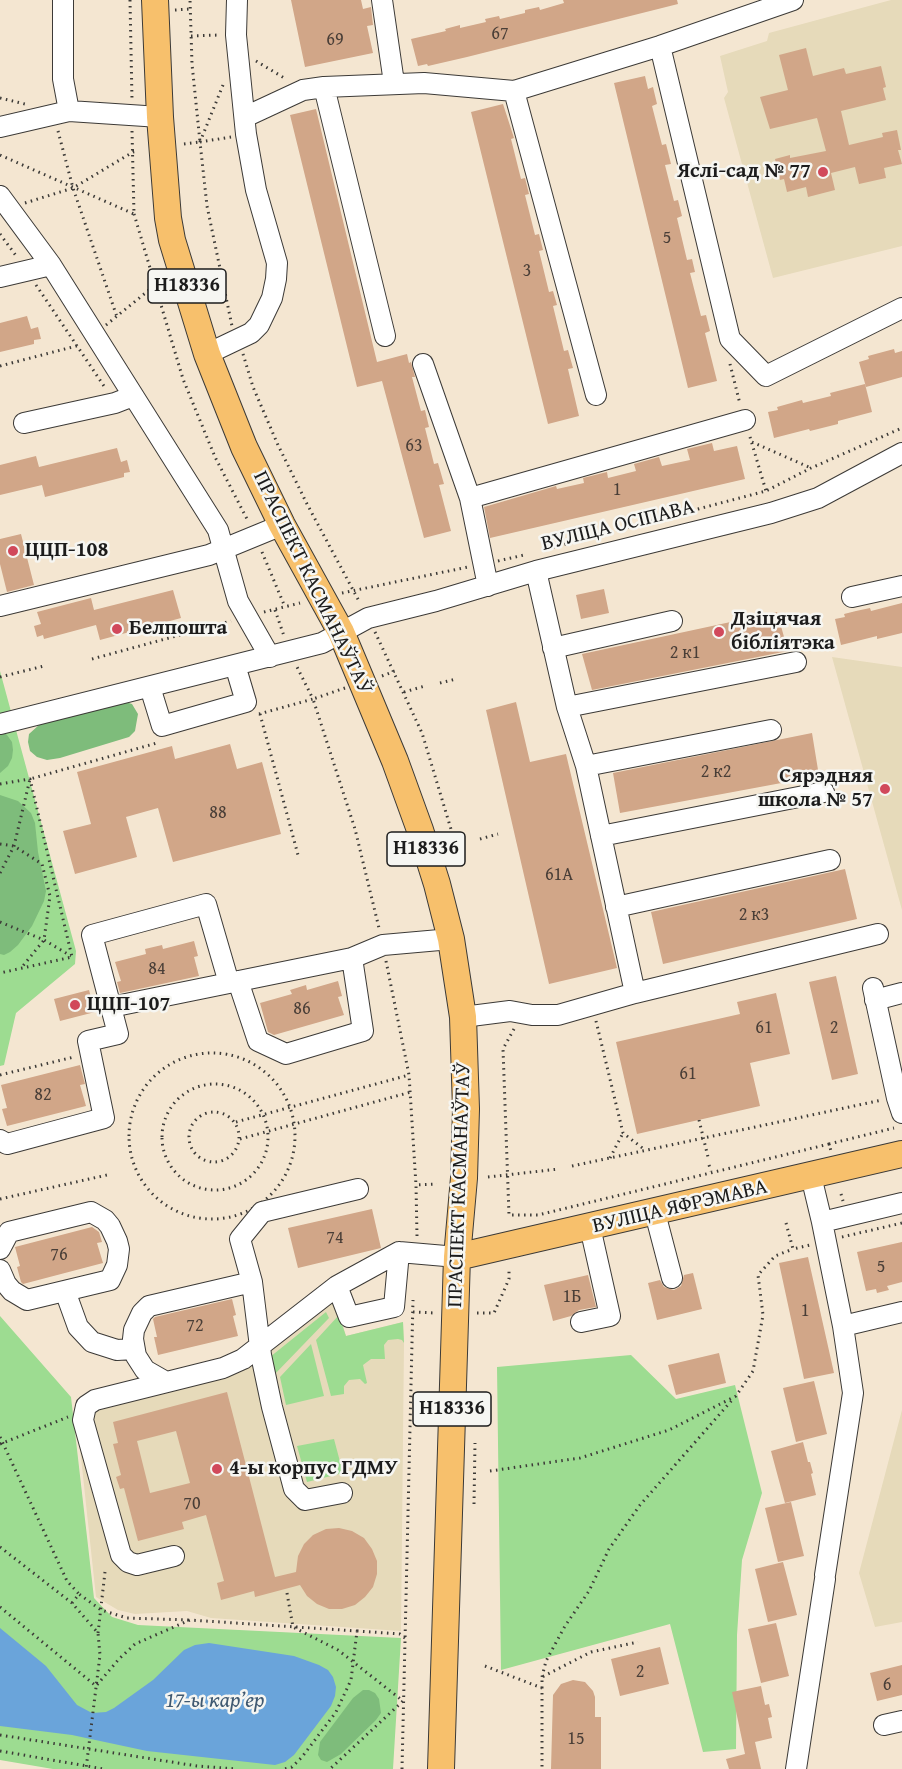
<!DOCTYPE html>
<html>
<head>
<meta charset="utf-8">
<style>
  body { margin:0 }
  canvas { display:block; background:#f4e6d1 }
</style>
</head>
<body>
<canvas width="902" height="1769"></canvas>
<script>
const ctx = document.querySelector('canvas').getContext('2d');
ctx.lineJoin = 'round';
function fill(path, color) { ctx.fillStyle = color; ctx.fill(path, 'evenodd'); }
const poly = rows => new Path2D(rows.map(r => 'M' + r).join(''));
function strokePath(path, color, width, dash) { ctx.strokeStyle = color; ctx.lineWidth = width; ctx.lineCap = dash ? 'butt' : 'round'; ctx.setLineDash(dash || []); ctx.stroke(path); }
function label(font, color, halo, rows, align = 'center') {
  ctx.font = font + ' "Gentium Book Plus",serif'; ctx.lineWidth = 5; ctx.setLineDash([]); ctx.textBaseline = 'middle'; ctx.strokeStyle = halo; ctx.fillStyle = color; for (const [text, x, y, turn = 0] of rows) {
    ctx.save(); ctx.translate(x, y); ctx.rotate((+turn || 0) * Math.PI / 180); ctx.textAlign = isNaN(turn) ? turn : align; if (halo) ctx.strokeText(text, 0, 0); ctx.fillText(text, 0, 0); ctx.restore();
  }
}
const built = poly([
  [891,0,902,0,902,246,773,278,724,98,728,92,720,56,767,41,769,33],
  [832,657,902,667,902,910],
  [334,1297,346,1336,403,1322,404,1343,401,1631,211,1618,187,1611,135,1614,118,1610,96,1597,76,1411,269,1346],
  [902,1410,902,1622,875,1627,859,1573]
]);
const green = poly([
  [0,671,76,951,75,964,16,1013,4,1065,0,1066],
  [326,1312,329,1318,274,1375,270,1357],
  [339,1315,346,1336,403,1322,404,1343,402,1340,398,1339,388,1340,384,1345,385,1359,371,1359,363,1365,367,1383,365,1384,360,1379,349,1380,344,1386,344,1394,331,1396,316,1340],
  [0,1316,71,1397,94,1598,112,1617,138,1625,401,1638,393,1769,53,1769,0,1760],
  [311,1344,324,1396,286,1405,280,1377],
  [631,1355,676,1399,735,1385,762,1493,742,1560,737,1635,736,1749,703,1752,670,1624,501,1670,497,1367],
  [334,1439,343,1473,307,1482,297,1446]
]);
const forest = poly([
  [126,702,132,704,138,714,135,731,129,737,60,758,47,760,37,757,30,751,28,742,29,734,39,725],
  [0,730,7,735,12,742,13,750,12,758,8,766,0,773],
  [0,795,18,801,31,813,35,823,38,852,46,891,44,901,32,926,18,945,10,952,4,955,0,954],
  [363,1690,369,1690,375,1693,379,1699,381,1713,376,1720,341,1754,327,1762,321,1760,318,1755,320,1742,353,1698]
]);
const water = poly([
  [0,1628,46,1666,77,1705,92,1713,106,1712,114,1708,153,1680,184,1650,195,1645,209,1643,294,1656,319,1665,328,1670,333,1677,336,1687,335,1696,331,1706,294,1755,285,1762,275,1765,147,1751,72,1735,0,1726]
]);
const building = poly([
  [291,0,361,0,363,9,371,7,373,25,367,26,373,53,305,67],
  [563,0,677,0,678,4,467,57,428,66,427,64,418,66,411,39,446,31,445,29,460,25,460,28,486,22,485,19,499,16,500,19,525,13,525,10,539,7,540,10,564,3],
  [806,48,813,76,844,68,846,74,881,66,886,87,883,88,886,100,841,111,849,145,883,137,882,133,897,130,901,150,898,150,902,164,884,168,886,178,859,184,855,167,831,173,835,190,808,197,806,187,787,192,784,179,780,180,775,159,790,155,790,158,826,151,817,118,770,129,760,97,788,90,779,55],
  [645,76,648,89,653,87,657,104,652,106,662,145,666,144,671,164,665,165,674,201,678,200,682,216,677,218,687,260,692,259,695,272,690,273,701,316,706,315,710,331,705,333,717,381,688,388,614,83],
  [503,104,514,138,511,139,521,179,525,178,529,194,525,195,535,235,539,234,543,250,539,251,549,292,553,291,557,305,553,306,564,351,568,350,573,368,568,369,579,416,548,424,471,112],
  [316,109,377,362,407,354,409,363,411,362,415,377,412,377,421,411,425,410,429,427,425,428,434,464,438,463,444,484,439,485,451,531,424,538,382,381,357,387,290,115],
  [27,316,31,329,38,327,41,339,34,340,34,344,0,352,0,323],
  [894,349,895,353,902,351,902,377,866,387,859,362,869,359,868,356],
  [865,384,872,412,838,421,838,424,810,431,809,429,774,438,768,412,778,410,777,407,802,400,803,403,831,396,830,393],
  [712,443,714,451,737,446,745,479,490,538,484,507,556,486,557,489,584,483,583,478,607,472,608,478,636,471,634,464,659,457,662,466,690,460,687,449],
  [117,448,121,462,127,460,130,472,124,473,124,477,45,497,42,485,0,495,0,465,36,456,39,467],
  [21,534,34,585,7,592,0,564,0,539],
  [604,589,609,613,581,619,576,595],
  [173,590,181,618,100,640,96,625,44,639,43,635,37,637,34,626,41,624,37,612,91,598,94,610],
  [902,603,902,633,877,639,877,636,841,645,835,619,845,617,844,614,856,611,870,608,871,611],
  [777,612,788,651,592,690,582,654],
  [516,702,530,762,566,754,617,968,549,984,486,710],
  [812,733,819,776,620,813,613,773],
  [230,744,237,769,262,762,281,834,173,862,158,808,126,817,137,857,75,874,63,831,91,824,77,772,172,746,175,759],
  [845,869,857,919,663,964,651,912],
  [194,941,198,956,194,957,199,976,120,993,117,982,121,981,115,962,146,954,145,949,162,945,163,949],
  [836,976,858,1074,832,1080,809,982],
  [338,981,342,996,338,997,344,1015,274,1035,268,1032,260,1003,292,994,290,990,306,985,307,990],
  [89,990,95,1012,60,1021,54,999],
  [776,993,790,1054,750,1063,760,1106,637,1134,616,1042,740,1014,737,1002],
  [80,1065,85,1084,80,1085,86,1106,7,1126,2,1109,7,1108,1,1085],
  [372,1209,381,1248,298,1268,288,1228],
  [92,1227,99,1232,102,1242,97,1243,103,1263,23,1284,21,1282,17,1267,20,1266,15,1247],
  [902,1242,902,1282,887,1286,889,1290,877,1293,876,1289,866,1291,857,1252],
  [808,1257,834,1373,804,1379,779,1263],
  [693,1273,702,1309,657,1320,648,1283,660,1280,664,1287,674,1290,681,1286,684,1275],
  [588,1275,596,1307,579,1310,571,1316,553,1321,544,1285],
  [232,1299,236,1315,233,1316,238,1336,158,1355,154,1337,157,1337,153,1319,155,1317],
  [719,1353,726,1383,676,1395,668,1365],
  [814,1381,827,1434,796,1442,783,1388],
  [227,1392,275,1577,296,1572,298,1556,304,1544,313,1535,326,1529,339,1528,352,1531,364,1538,372,1549,377,1561,377,1574,373,1587,365,1597,355,1605,342,1609,329,1609,317,1604,307,1596,300,1585,255,1597,254,1591,221,1600,217,1583,224,1581,206,1515,182,1522,184,1529,138,1541,124,1488,120,1489,116,1477,121,1475,113,1444,118,1443,113,1422],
  [176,1431,190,1483,150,1493,137,1441],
  [803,1442,808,1462,810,1462,813,1473,811,1474,816,1495,785,1503,771,1451],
  [791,1502,804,1556,778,1562,765,1508],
  [783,1562,797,1615,768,1622,755,1569],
  [776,1623,789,1676,761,1683,748,1629],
  [660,1647,669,1684,620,1696,611,1659],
  [902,1665,902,1695,877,1701,870,1673],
  [573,1680,585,1682,593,1691,595,1697,595,1717,601,1717,601,1769,551,1769,553,1695,561,1684],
  [761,1686,765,1705,769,1704,772,1717,768,1718,772,1738,755,1742,761,1769,729,1769,726,1759,745,1754,732,1692]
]);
const path = poly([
  [130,0,132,100],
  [175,10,190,9],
  [191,36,219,35],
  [256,61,286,79],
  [223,85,200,142,207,206,232,326],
  [0,98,25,104],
  [58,131,73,188,117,317],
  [200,142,231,137],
  [184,144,200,142,192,64,190,0],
  [0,155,134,214,132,131],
  [25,203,73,188,133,152,138,151],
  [134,214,183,379,215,457,248,521],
  [0,234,17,257],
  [36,285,106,389],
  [106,325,154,286],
  [243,354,253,387,278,445,307,504,360,603],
  [730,364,740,404],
  [0,366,80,345],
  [750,437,766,491],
  [752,442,811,468],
  [547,549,766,491,811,468,902,428],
  [262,552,285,607],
  [498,561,524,555],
  [342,593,468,567],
  [275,610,284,636],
  [264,612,300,603],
  [375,632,422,733,460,859],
  [92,659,231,621],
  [382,676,395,671],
  [0,677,44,666],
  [440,683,456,679],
  [345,688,313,699,355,829,379,928],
  [404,692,425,686],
  [259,714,313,699,297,667],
  [260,714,298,855],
  [0,784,30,779,72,957,0,973],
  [480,839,498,834],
  [0,844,14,846,42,864,50,896,44,940,22,967],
  [456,845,466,842],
  [0,873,14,846,30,779,157,743],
  [0,922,44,940,71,956],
  [386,961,409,1075,416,1185],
  [596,1021,623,1133,645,1150],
  [514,1029,503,1049,509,1215,538,1215,829,1144,831,1151],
  '129 1136a83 83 0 1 1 166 0a83 83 0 1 1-166 0Z',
  [0,1075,74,1057],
  '162 1137a53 53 0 1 1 106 0a53 53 0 1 1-106 0Z',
  '189 1137a25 25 0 1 1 50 0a25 25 0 1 1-50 0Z',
  [699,1120,708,1157],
  [236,1122,409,1075],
  [240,1139,411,1092],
  [829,1144,894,1128],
  [610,1158,623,1133],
  [709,1165,711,1171],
  [572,1166,882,1100],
  [488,1177,559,1169],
  [841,1194,843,1201],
  [0,1199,107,1175],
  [786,1223,793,1249,810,1245],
  [417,1236,416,1185,437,1184],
  [842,1237,902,1223],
  [413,1312,435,1313],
  [477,1313,494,1313,509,1279,509,1269],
  [0,1437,67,1581,79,1594],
  [0,1444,68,1417],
  [490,1471,580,1458,669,1430,736,1396,753,1371,763,1315,758,1275,775,1256,793,1249],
  [474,1504,475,1443],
  [0,1547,72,1603,98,1633,100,1655,86,1769],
  [287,1593,293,1627,338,1650,403,1701,330,1769],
  [72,1603,79,1594,101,1610,127,1618,189,1620],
  [0,1607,96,1686,119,1659,135,1644,190,1620,357,1631,351,1680,336,1712,302,1757,292,1767,284,1769],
  [357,1631,400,1634,405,1638],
  [98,1633,105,1572],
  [485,1666,542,1688,542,1769],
  [542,1677,546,1661,565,1626,589,1591,609,1549,640,1505,733,1399],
  [542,1688,542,1677,591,1652,638,1642],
  [0,1735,197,1766,237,1769],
  [0,1751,104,1769],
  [402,1769,413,1300]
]);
const minor = poly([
  [63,0,63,79,69,111,160,117],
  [382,0,394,83],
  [660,46,730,339,766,376,902,308],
  [324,87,385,336],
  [514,91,596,395],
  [245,117,303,90,324,87,424,83,514,91,660,46,793,0],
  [0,127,69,111],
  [0,196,51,265,218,530,238,601,270,657],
  [0,277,51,265],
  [207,354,251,333,259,325,272,298,276,279,277,263,256,190,246,134,236,35,237,0],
  [423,364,470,498],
  [24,423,115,403,133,396],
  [536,571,567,707,586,766,635,993],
  [488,586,470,498,745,420],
  [852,597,902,586],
  [0,606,209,555,282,525],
  [553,648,672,621],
  [150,687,162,726,246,702,235,665],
  [567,707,796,662],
  [0,724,322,643,368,618,436,601,536,571,771,513,818,498,902,453],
  [586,766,771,730],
  [601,836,824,792],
  [616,907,830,860],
  [238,981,258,1041,286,1054,363,1031,352,958],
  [873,988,897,1098,902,1113],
  [875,1000,902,993],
  [111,1007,229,983],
  [463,1017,510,1011,532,1015,558,1015,635,993,878,934],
  [0,1140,7,1144,104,1118,88,1041,118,1034,92,935,206,904,229,983,352,958,383,945,451,939],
  [811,1176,822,1222,902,1203],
  [655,1213,672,1278],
  [822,1222,843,1326,902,1312],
  [0,1249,9,1232,91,1212,105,1220,110,1226,117,1241,119,1249,117,1265,110,1280,27,1300,12,1291,6,1284,0,1270],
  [337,1286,349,1317,394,1307,399,1252],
  [65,1291,78,1327,92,1342,117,1350,134,1349],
  [581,1322,610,1316,590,1227],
  [166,1382,145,1370,136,1356,133,1339,134,1330,142,1313,149,1306,252,1282],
  [342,1493,305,1500,294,1489,272,1407,261,1355,252,1282,240,1239,262,1212,358,1189],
  [174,1556,137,1565,128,1562,121,1555,83,1420,86,1406,95,1400,223,1368,243,1359,337,1286,399,1252,457,1257],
  [825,1575,853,1393,843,1326],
  [884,1725,902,1721],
  [796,1769,825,1579]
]);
const major = poly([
  [155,0,160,117,168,218,172,240,207,354,244,447,282,525,341,632,362,682,395,761,420,830,437,884,451,939,463,1017,466,1109,464,1178,457,1257,441,1769],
  [457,1257,902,1154]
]);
const markers = [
  [823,172,6,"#d1495b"],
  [13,551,6,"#d1495b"],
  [117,629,6,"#d1495b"],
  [719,632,6,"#d1495b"],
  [885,789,6,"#d1495b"],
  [75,1005,6,"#d1495b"],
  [217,1469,6,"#d1495b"]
];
const numberNames = [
  ["67",500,34],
  ["69",335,40],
  ["5",667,238],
  ["3",527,271],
  ["63",414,446],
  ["1",617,490],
  ["2 к1",685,653],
  ["2 к2",716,772],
  ["88",218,813],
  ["61А",559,875],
  ["2 к3",754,915],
  ["84",157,969],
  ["86",302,1009],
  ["61",764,1028],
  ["2",834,1028],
  ["61",688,1074],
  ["82",43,1095],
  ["74",335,1238],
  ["76",59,1255],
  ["5",881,1267],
  ["1Б",572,1297],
  ["1",805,1311],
  ["72",195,1326],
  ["70",192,1504],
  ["2",640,1672],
  ["6",887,1685],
  ["15",576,1739]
];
const shields = [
  [187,286,78],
  [426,849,78],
  [452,1409,78]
];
const shieldNames = [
  ["Н18336",187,286],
  ["Н18336",426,849],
  ["Н18336",452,1409]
];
const poiNames = [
  ["Яслі-сад № 77",811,172,"right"],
  ["ЦЦП-108",25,551],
  ["Дзіцячая",731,620],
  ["бібліятэка",731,644],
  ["Белпошта",129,629],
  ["Сярэдняя",873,777,"right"],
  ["школа № 57",873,801,"right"],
  ["ЦЦП-107",87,1005],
  ["4-ы корпус ГДМУ",229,1469]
];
const streetNames = [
  ["ВУЛІЦА ОСІПАВА",618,526,-14],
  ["ПРАСПЕКТ КАСМАНАЎТАЎ",312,583,64],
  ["ПРАСПЕКТ КАСМАНАЎТАЎ",460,1185,-88],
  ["ВУЛІЦА ЯФРЭМАВА",680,1207,-13]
];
const waterNames = [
  ["17-ы кар’ер",215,1701]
];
fill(built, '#e6daba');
fill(green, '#9ddc91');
fill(forest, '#7ebc7b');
fill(water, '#6aa4da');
fill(building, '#d1a688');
strokePath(minor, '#3c3a37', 22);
strokePath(major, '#3c3a37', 28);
strokePath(path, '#3c3a37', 3, [1.5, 4.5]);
strokePath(minor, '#fff', 20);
strokePath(major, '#f7c06c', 26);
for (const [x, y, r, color] of markers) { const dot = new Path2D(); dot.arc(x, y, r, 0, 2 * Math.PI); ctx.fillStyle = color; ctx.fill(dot); strokePath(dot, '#f6f6f2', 2); }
label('18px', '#493e37', null, numberNames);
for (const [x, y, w] of shields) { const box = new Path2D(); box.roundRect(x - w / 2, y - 17, w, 34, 4.5); ctx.fillStyle = '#f6f6f2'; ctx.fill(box); strokePath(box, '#1c1c1c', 1.5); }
label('bold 20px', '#1c1c1c', null, shieldNames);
label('bold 21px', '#1c1c1c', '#f6f6f2', poiNames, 'left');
label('21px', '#1c1c1c', '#f6f6f2', streetNames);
label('italic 22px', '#3f5971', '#f6f6f2', waterNames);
</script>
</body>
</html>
